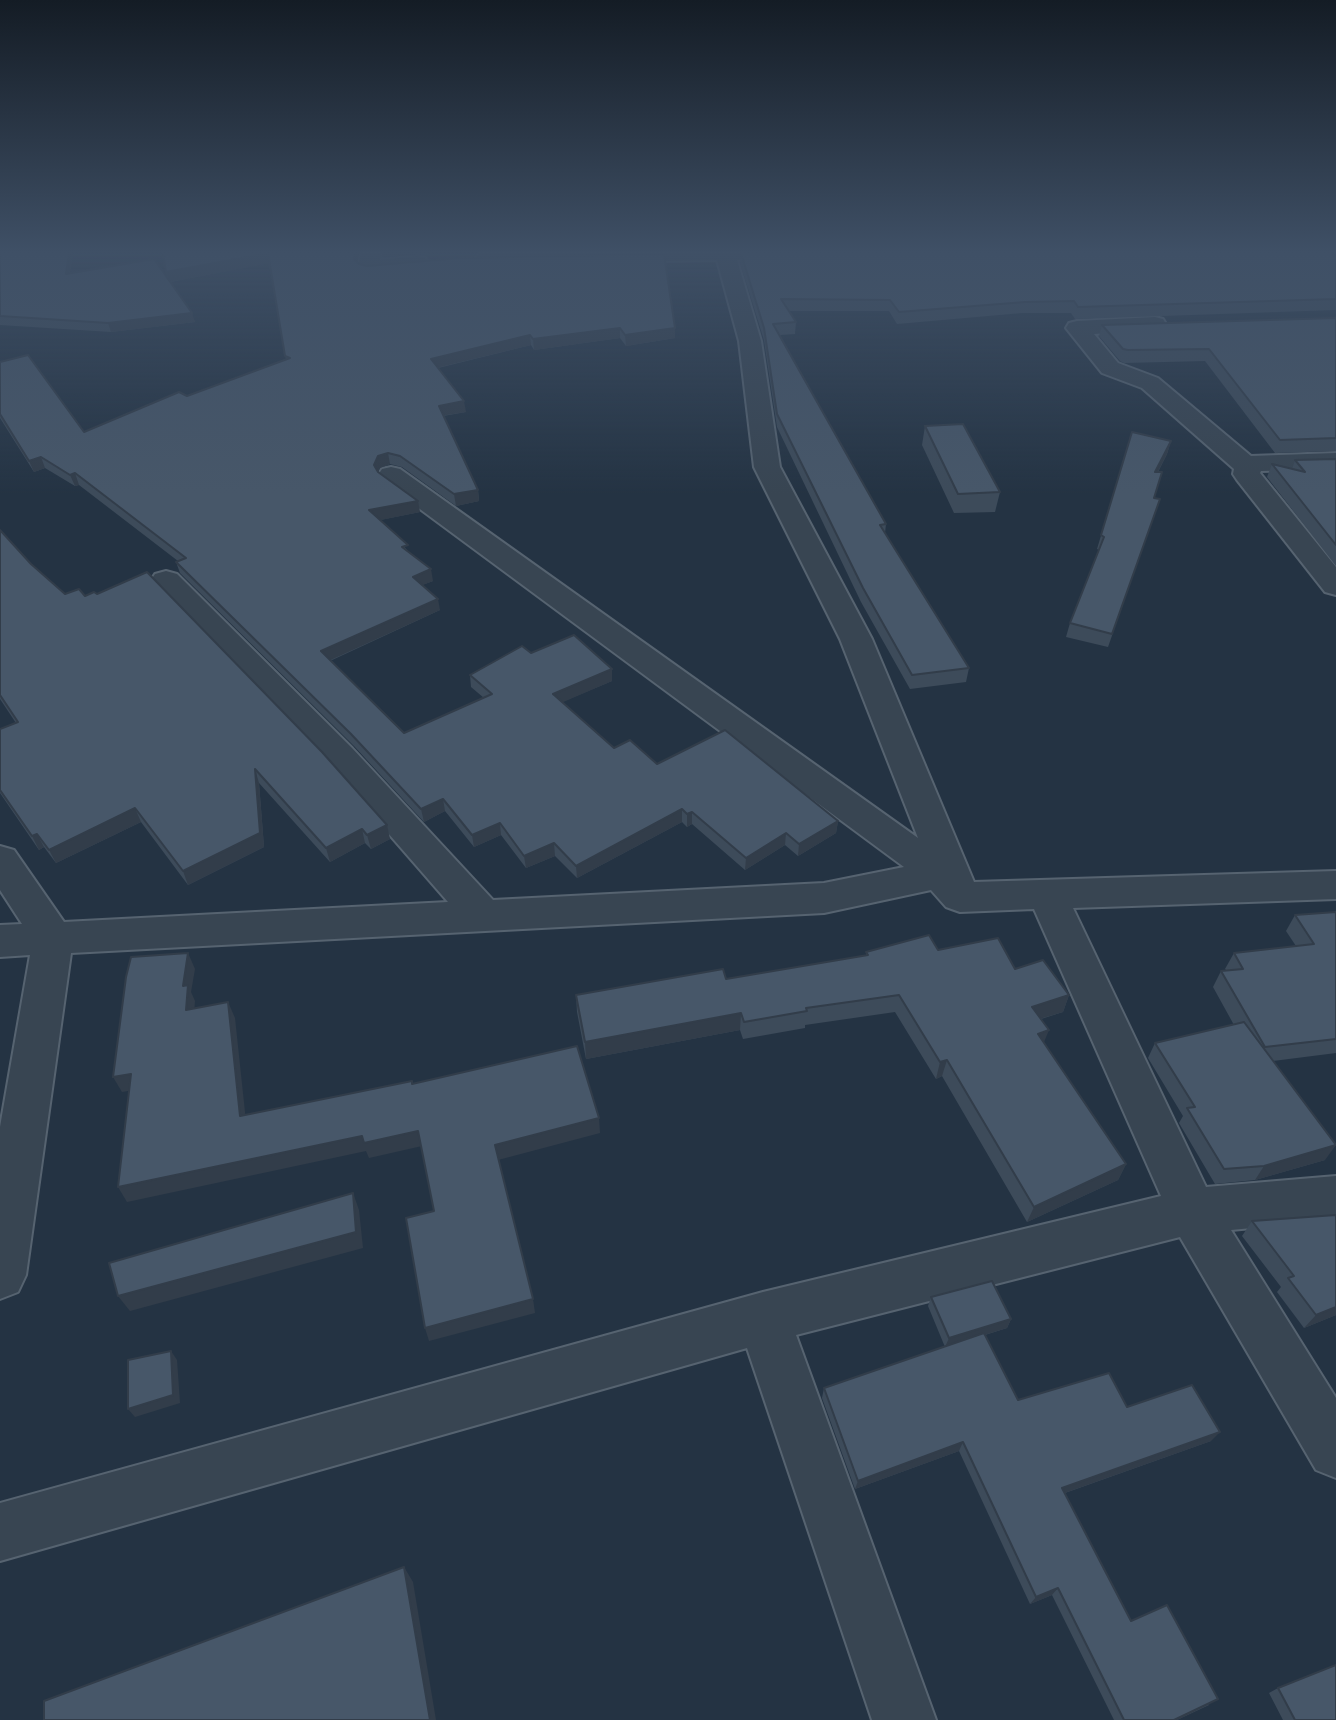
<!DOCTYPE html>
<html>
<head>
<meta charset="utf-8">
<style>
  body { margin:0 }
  canvas { display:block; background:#243343 }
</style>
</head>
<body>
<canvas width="1336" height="1720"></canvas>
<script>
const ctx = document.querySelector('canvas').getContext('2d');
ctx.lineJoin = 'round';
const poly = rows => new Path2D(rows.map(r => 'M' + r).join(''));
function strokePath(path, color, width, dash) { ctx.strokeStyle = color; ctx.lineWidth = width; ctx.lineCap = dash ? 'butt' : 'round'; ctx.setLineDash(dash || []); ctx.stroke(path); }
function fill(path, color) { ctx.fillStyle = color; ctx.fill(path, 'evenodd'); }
const minor = poly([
  [361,253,381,253,380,260,418,256,425,258,428,262,425,266,418,268,368,273,361,271,358,267,361,253],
  [481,253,780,253,777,257,770,259,737,260,761,341,780,467,872,639,974,882,1336,871,1336,899,1073,908,1206,1187,1336,1176,1336,1220,1231,1230,1336,1398,1336,1478,1316,1470,1180,1237,796,1335,936,1720,872,1720,747,1348,0,1561,0,1503,763,1292,1161,1196,1034,909,960,912,946,907,931,890,824,913,71,953,26,1275,18,1292,0,1299,0,1127,30,955,0,957,0,925,22,924,0,890,0,846,14,850,64,922,448,902,328,764,155,586,151,580,155,574,166,571,177,574,352,748,493,900,824,883,904,867,382,481,378,475,382,469,391,467,400,469,918,838,840,639,754,467,739,341,717,260,485,264,478,262,475,258,481,253],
  [1155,317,1163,319,1166,324,1163,329,1094,334,1118,363,1158,378,1251,456,1336,453,1336,469,1261,471,1260,473,1336,567,1336,595,1325,592,1237,480,1233,474,1234,469,1142,388,1102,373,1066,328,1069,323,1077,321,1155,317]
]);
const wall = poly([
  [0,253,73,253,70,273,167,278,163,253,359,253,357,262,359,264,675,328,675,338,626,346,620,338,534,350,531,345,438,368,466,412,443,416,478,490,479,501,456,506,402,467,390,464,380,468,378,471,420,512,380,520,409,552,433,581,422,585,440,610,330,661,404,733,484,698,471,687,470,675,531,653,612,669,612,681,562,702,614,748,657,764,838,821,836,833,798,856,785,845,745,870,692,824,687,827,682,822,577,878,555,856,526,868,501,835,474,847,445,811,424,822,354,746,180,573,176,562,178,561,79,485,75,486,45,468,34,472,0,418,0,362,84,432,187,396,286,359,269,263,170,282,195,322,111,332,0,325],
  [741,253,1336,257,1336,310,1075,319,1071,313,1022,313,897,324,889,311,789,311,796,322,795,334,780,335,886,524,885,533,969,668,966,682,910,689,861,602,777,427,764,340,740,263],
  [1336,318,1336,451,1275,453,1205,361,1124,363,1120,361,1099,336,1102,325],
  [925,426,1000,492,995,512,954,513,922,445],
  [1132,432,1171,441,1167,454,1158,472,1154,498,1160,499,1108,647,1066,637,1070,623,1099,550,1097,549],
  [1336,459,1336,566,1267,477,1272,464,1292,469,1295,460],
  [0,530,31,564,65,594,85,596,390,839,371,849,365,843,330,862,259,783,264,847,188,885,141,822,56,863,44,847,39,850,0,793,0,729,16,723,0,699],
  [1336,912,1336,1053,1273,1061,1325,1160,1255,1180,1215,1184,1179,1123,1183,1116,1148,1058,1155,1043,1234,1025,1213,987,1221,971,1227,971,1225,969,1234,953,1296,946,1286,931,1295,915],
  [938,950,1015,969,1069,995,1063,1012,1041,1019,1044,1043,1126,1164,1118,1180,1027,1222,942,1076,936,1079,895,1012,805,1025,805,1028,743,1039,740,1030,586,1059,577,1012,576,995,726,979,866,956,866,952],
  [1252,1221,1336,1315,1304,1328,1277,1292,1281,1287,1242,1236],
  [931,1297,1011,1319,1007,1328,985,1335,1018,1400,1127,1407,1211,1441,1065,1493,1131,1621,1209,1705,1177,1720,1114,1720,1052,1595,1030,1604,959,1451,855,1489,822,1398,824,1388,945,1347,928,1306],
  [1278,1688,1336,1720,1283,1720,1269,1693]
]);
const shadedWall = poly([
  [69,253,73,253,68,282,66,274],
  [268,253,270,263,169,282,166,272],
  [355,253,359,253,356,269,354,259],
  [382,253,436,253,383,257],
  [192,313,195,322,111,332,108,323],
  [620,328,620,338,534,350,533,339],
  [675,328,675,338,626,346,625,335],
  [530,335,531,345,432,369,431,359],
  [464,401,466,412,440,416,439,406],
  [1171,441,1167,454,1151,485,1155,472],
  [388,453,390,464,380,468,376,476,374,465,378,456],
  [41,457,45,468,34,472,29,461],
  [75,473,79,485,75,486,70,475],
  [478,490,479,501,456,506,454,494],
  [418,501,420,512,371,522,369,510],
  [431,569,433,581,415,588,413,577],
  [438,599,440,610,324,663,321,651],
  [612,669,612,681,554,706,553,694],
  [255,769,259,783,264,847,188,885,183,871],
  [443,799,445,811,424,822,421,809],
  [135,808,141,822,56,863,49,850],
  [682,809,682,822,577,878,576,866],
  [692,812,692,824,687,827,687,814],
  [838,821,836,833,798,856,799,844],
  [500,823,501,835,474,847,472,835],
  [387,825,390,839,371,849,367,835],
  [362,829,365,843,330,862,326,848],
  [786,833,785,845,745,870,746,858],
  [37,834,44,847,39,850,32,836],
  [554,843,555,856,526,868,524,856],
  [188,953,195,969,191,992,195,1001,193,1025,186,1010,183,986],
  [1069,995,1063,1012,1026,1023,1032,1007],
  [228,1002,235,1018,247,1131,240,1116],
  [741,1013,740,1030,586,1059,585,1042],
  [1049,1030,1042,1047,1038,1034],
  [947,1060,942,1076,936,1079,940,1062],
  [131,1074,140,1089,122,1092,113,1077],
  [599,1118,600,1133,498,1160,495,1145],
  [418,1131,422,1146,369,1158,366,1151,127,1202,118,1187,362,1136],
  [1336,1145,1325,1160,1255,1180,1264,1166],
  [1126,1164,1118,1180,1027,1222,1034,1207],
  [353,1193,359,1210,363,1248,130,1311,118,1296],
  [533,1299,535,1313,429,1341,425,1328],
  [1336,1307,1336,1315,1304,1328,1316,1315],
  [1011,1319,1007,1328,945,1347,949,1338],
  [171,1351,177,1360,180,1403,135,1417,128,1409],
  [1220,1432,1211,1441,1056,1496,1062,1488],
  [963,1442,959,1451,855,1489,858,1481],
  [404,1567,413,1582,436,1720,430,1720],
  [1058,1588,1052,1595,1030,1604,1036,1597],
  [1218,1699,1177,1720,1174,1720]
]);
const building = poly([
  [0,253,69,253,66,274,154,259,192,313,108,323,0,316,0,253],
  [163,253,355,253,354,259,359,264,367,266,460,258,664,254,675,328,625,335,620,328,533,339,530,335,431,359,464,401,439,406,478,490,454,494,400,456,388,453,378,456,374,465,378,472,418,501,369,510,408,545,402,547,431,569,413,577,438,599,321,651,404,733,492,694,470,675,522,646,531,653,574,635,612,669,553,694,614,748,630,740,657,764,725,730,838,821,799,844,786,833,746,858,692,812,687,814,682,809,576,866,554,843,524,856,500,823,472,835,443,799,421,809,351,734,176,562,186,558,75,473,70,475,41,457,29,461,0,414,0,362,28,355,84,432,179,392,187,396,290,358,285,356,268,253,166,272,163,253],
  [741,253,1331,253,1336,257,1336,299,1078,307,1074,301,1025,302,899,312,890,300,781,299,796,322,773,324,886,524,880,525,969,668,912,675,863,588,777,414,764,328,741,253],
  [1336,318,1336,438,1280,440,1209,349,1128,350,1123,349,1102,325,1336,318],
  [963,424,1000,492,958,494,925,426,963,424],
  [1132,432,1171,441,1155,472,1162,472,1154,498,1160,499,1112,634,1070,623,1104,537,1101,535,1132,432],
  [1336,459,1336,545,1272,464,1305,472,1295,460,1336,459],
  [0,530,31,564,65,594,79,589,85,596,94,592,97,594,147,572,322,752,387,825,367,835,362,829,326,848,255,769,260,833,183,871,135,808,49,850,37,834,32,836,0,790,0,729,18,722,0,695,0,530],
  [1336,912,1336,1039,1265,1047,1221,971,1243,969,1234,953,1314,944,1295,915,1336,912],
  [929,935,938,950,998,938,1015,969,1043,960,1069,995,1032,1007,1049,1030,1038,1034,1126,1164,1034,1207,947,1060,940,1062,899,995,806,1008,807,1011,744,1022,741,1013,585,1042,576,995,723,969,726,979,868,955,866,952,929,935],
  [188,953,183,986,188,985,186,1010,228,1002,240,1116,412,1081,412,1084,577,1046,599,1118,495,1145,533,1299,425,1328,406,1218,434,1211,418,1131,364,1143,362,1136,118,1187,131,1074,113,1077,126,977,131,957,188,953],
  [1244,1022,1336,1145,1264,1166,1224,1169,1187,1108,1195,1107,1155,1043,1244,1022],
  [353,1193,356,1232,118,1296,109,1263,353,1193],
  [1336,1215,1336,1307,1316,1315,1288,1278,1294,1276,1252,1221,1336,1215],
  [992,1281,1011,1319,949,1338,931,1297,992,1281],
  [984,1333,1018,1400,1109,1373,1127,1407,1192,1385,1220,1432,1062,1488,1131,1621,1167,1605,1218,1699,1174,1720,1124,1720,1058,1588,1036,1597,963,1442,858,1481,824,1388,984,1333],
  [171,1351,173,1395,128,1409,128,1360,171,1351],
  [404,1567,430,1720,44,1720,44,1701,404,1567],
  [1336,1665,1336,1720,1295,1720,1278,1688,1336,1665]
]);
strokePath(minor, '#566370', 4);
fill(minor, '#384552');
fill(wall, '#3d4b5a');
fill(shadedWall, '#323d4a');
fill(building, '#475769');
strokePath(building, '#323d4a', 2);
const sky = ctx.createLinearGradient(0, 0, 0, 494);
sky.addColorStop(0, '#141c25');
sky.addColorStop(0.51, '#3f5066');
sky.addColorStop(1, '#3f506600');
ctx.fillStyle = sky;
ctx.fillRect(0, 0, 1336, 494);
</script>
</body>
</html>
